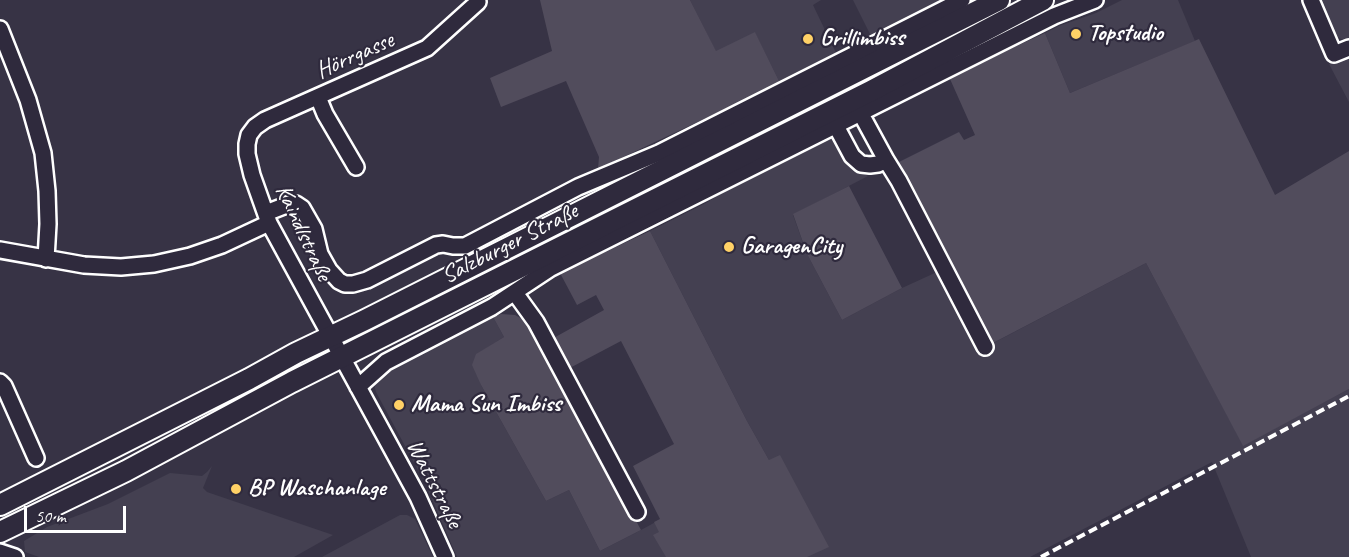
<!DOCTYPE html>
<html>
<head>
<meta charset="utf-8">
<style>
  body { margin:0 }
  #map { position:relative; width:1349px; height:557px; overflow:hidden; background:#373345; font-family:Caveat,sans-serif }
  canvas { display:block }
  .scale { position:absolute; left:24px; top:506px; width:102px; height:27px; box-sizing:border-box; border:3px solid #fff; border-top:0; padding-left:8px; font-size:18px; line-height:21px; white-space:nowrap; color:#fff; -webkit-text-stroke:4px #2f2a3d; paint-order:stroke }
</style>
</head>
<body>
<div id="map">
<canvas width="1349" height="557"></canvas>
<div class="scale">50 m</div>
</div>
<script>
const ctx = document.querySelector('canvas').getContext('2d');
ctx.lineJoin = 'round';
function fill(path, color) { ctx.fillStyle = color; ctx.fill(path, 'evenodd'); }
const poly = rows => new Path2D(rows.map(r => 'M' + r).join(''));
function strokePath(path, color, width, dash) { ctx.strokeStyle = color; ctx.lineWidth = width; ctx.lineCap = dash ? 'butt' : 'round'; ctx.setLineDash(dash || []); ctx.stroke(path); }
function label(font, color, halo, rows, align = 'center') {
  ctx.font = font + ' Caveat,sans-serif'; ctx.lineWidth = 4.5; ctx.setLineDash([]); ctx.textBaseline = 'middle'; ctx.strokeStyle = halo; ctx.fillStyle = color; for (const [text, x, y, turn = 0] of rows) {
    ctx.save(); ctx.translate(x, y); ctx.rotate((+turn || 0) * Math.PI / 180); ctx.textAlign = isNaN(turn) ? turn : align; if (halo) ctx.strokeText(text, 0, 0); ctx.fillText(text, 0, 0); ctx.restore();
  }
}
const built = poly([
  [690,0,821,0,813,5,837,55,780,83,755,33,716,52],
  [853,0,944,0,872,38],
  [1122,0,1178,0,1195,41,1070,93,1045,33,1059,26,1096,13],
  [1316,0,1349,0,1349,40,1341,39,1331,33],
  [1349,56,1349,102,1329,64],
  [834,138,850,164,858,171,868,176,793,215,807,254,842,320,902,288,937,272,980,350,1146,263,1243,445,1349,389,1349,557,1251,557,1212,462,1030,557,457,557,425,483,376,392,374,384,376,380,381,374,493,317,504,337,477,354,481,385,546,501,569,490,600,551,641,530,769,460,747,421,650,231,706,203,747,177],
  [212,466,203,488,207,492,333,535,294,557,39,557,25,552,24,541,47,527,108,504,170,473,202,476,207,472],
  [400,515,407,515,415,519,433,557,322,557]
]);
const green = poly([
  [540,0,690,0,716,51,755,32,780,83,598,169,599,157,566,81,501,107,490,78,552,51],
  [1045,33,1070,93,1199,39,1275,195,1349,151,1349,389,1243,446,1146,263,993,343,897,163,959,132,964,140,975,135,950,79,1008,50],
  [849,186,902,288,842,320,807,254,793,214],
  [650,231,747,421,769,460,780,455,829,547,807,557,666,557,653,535,659,532,654,522,660,519,633,466,674,444,621,341,566,370,550,340,604,310,596,295,577,305,560,273],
  [501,314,515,315,526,321,532,327,641,530,600,551,569,490,546,501,481,385,472,365,476,354,504,337,493,317]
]);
const minor = poly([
  [1311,0,1334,54,1349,48],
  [0,29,28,100,43,153,47,191,48,224,46,259],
  [318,97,325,114,356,167],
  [861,114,886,160,899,181,985,347],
  [836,126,852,156,861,164,870,165,878,164,886,160],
  [266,213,289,204,296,204,302,208,314,229,320,254,329,270,339,281,345,284,353,284,367,280,436,245,443,244,453,246,465,246,578,187,659,153,962,0],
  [0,250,84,265,121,267,154,264,190,256,222,245,269,223],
  [515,293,536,322,637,512],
  [0,382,4,386,36,458],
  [358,387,386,362,492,307,551,268,1054,16,1095,0],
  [0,552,15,557],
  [445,557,418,497,269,223,252,175,247,154,247,144,249,135,255,127,265,120,427,48,478,2,476,0]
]);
const major = poly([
  [0,505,249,379,296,353,365,320,999,0],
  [0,532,126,471,292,382,871,91,1043,0]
]);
const rail = poly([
  [1041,557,1349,396]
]);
const markers = [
  [1076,34,6,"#ffd166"],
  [808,39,6,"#ffd166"],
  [729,247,6,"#ffd166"],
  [399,405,6,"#ffd166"],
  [236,489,6,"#ffd166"]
];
const poiNames = [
  ["Topstudio",1088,34],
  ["Grillimbiss",820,39],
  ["GaragenCity",741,247],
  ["Mama Sun Imbiss",411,405],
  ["BP Waschanlage",248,489]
];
const streetNames = [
  ["Hörrgasse",355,56,-24],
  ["Kaindlstraße",303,233,65],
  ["Salzburger Straße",510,244,-27],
  ["Wattstraße",434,484,63]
];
fill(built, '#444051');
fill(green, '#514c5c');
strokePath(minor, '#fff', 20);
strokePath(major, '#fff', 24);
strokePath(minor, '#2f2a3d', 15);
strokePath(major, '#2f2a3d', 20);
strokePath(rail, '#fff', 4, [9, 4.5]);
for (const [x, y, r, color] of markers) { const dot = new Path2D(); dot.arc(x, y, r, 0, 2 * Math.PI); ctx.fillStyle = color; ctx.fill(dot); strokePath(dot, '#2f2a3d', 2); }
label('bold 24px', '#fff', '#2f2a3d', poiNames, 'left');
label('24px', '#fff', '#2f2a3d', streetNames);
</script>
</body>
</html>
